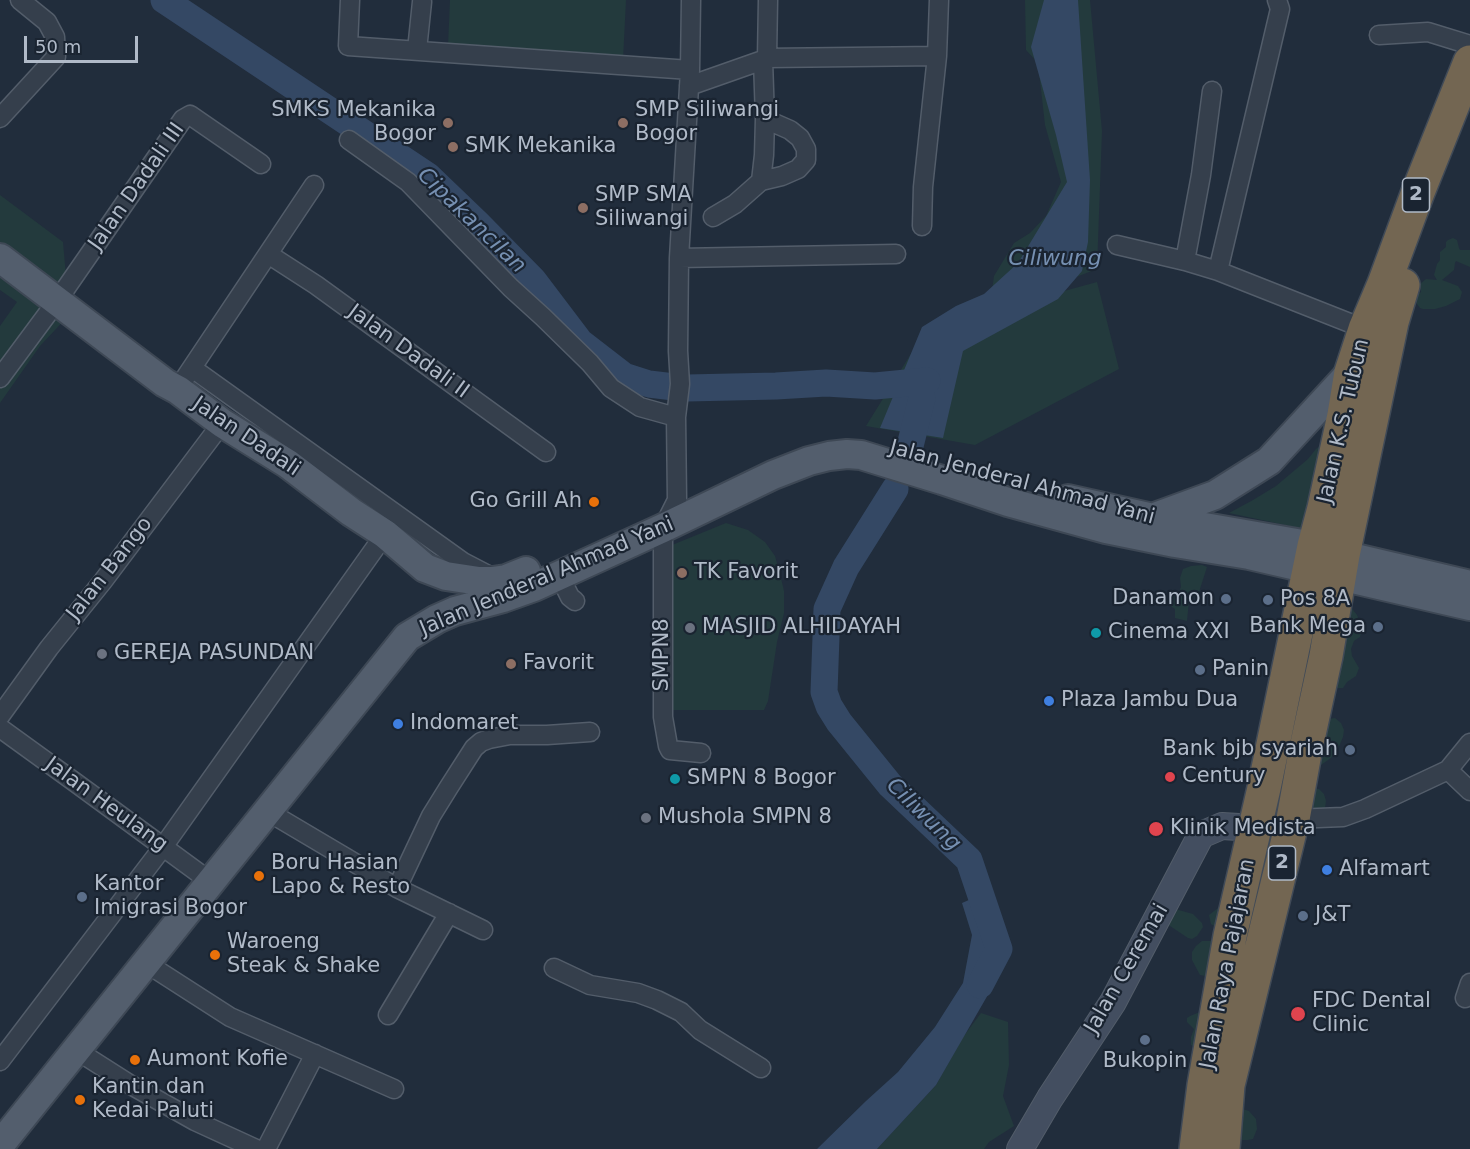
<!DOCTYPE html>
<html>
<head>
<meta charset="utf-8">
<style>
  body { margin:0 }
  #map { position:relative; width:1470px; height:1149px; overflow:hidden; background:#212d3c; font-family:"DejaVu Sans",sans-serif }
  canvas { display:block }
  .scale { position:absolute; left:24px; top:36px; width:114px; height:27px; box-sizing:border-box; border:3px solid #b0bac8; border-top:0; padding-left:8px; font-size:18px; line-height:21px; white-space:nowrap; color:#b0bac8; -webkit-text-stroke:4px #1a2431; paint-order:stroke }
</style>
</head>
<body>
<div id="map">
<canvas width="1470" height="1149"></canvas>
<div class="scale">50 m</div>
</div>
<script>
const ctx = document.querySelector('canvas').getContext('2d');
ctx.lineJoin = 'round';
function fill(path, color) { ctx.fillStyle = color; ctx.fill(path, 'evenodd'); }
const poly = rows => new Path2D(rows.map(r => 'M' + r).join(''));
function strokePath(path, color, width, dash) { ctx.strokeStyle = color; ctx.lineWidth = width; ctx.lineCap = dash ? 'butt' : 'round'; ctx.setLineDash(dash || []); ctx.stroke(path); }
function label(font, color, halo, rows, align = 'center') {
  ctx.font = font + ' "DejaVu Sans",sans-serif'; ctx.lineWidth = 4.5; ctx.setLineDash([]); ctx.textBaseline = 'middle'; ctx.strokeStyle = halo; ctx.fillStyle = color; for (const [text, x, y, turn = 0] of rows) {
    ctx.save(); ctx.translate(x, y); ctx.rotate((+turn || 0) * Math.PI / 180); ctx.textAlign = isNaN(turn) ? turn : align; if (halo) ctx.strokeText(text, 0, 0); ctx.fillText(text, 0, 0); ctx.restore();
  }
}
const green = poly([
  [450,0,626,0,623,60,448,46],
  [1025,0,1090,0,1102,131,1097,269,1016,300,992,290,994,276,1014,243,1030,233,1046,216,1061,182,1045,125,1038,63,1026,50],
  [0,195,63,242,69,311,71,313,40,346,0,403,0,326,17,302,0,290],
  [1453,238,1457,240,1459,248,1460,250,1470,250,1470,267,1456,261,1455,263,1454,270,1442,280,1458,286,1462,292,1460,299,1446,306,1435,309,1423,309,1420,308,1417,304,1415,296,1421,292,1420,284,1426,279,1437,280,1434,275,1437,264,1440,260,1440,252,1446,247,1446,242,1448,240],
  [1097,282,1119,369,975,445,866,426,922,336,984,313],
  [1328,440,1307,528,1299,528,1229,513,1253,500,1276,486,1308,459,1316,449],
  [726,523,748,530,765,542,775,556,780,574,784,591,784,613,777,642,768,701,764,710,671,710,655,552],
  [1202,565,1207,567,1199,592,1189,601,1187,621,1175,618,1175,609,1160,599,1157,595,1177,596,1181,587,1180,578,1183,569,1191,566],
  [1350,606,1357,615,1362,628,1360,637,1354,641,1351,649,1352,656,1359,668,1356,676,1347,682,1343,688,1335,688],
  [1335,718,1341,723,1344,730,1343,737,1337,751,1331,758,1318,767,1328,719],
  [1312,789,1319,789,1324,794,1326,801,1325,808,1320,818,1292,797],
  [1225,906,1211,977,1200,975,1192,960,1192,952,1196,946,1202,941,1210,941,1215,936,1217,928,1211,924,1209,915,1218,908],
  [1175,909,1193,914,1202,923,1203,927,1197,936,1192,939,1188,938,1167,924],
  [1212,988,1215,989,1217,992,1214,1007,1217,1017,1217,1021,1209,1030,1208,1044,1202,1049,1198,1049,1191,1045,1191,1037,1194,1029,1187,1022,1187,1018,1190,1016,1200,1012,1203,1009,1203,1005,1201,1000,1204,989],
  [981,1013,1008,1022,1009,1065,1003,1096,1014,1126,989,1142,984,1149,877,1149,936,1085,963,1037],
  [1239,1108,1249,1111,1256,1119,1257,1129,1253,1139,1248,1140,1242,1140,1237,1137]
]);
const water = poly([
  [1044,0,1078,0,1090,180,1088,242,1082,271,1058,299,963,351,943,438,880,428,922,327,956,306,984,294,1018,263,1067,182,1056,135,1031,47],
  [987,892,995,926,998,962,993,986,936,1085,877,1149,817,1149,866,1101,898,1072,935,1027,963,983,972,935,962,903]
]);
const river = poly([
  [164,0,428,176,477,223,533,280,580,342,624,376,649,384,674,387],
  [687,388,776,386,826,383,875,386,927,381],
  [910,446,922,398],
  [895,489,846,567,827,609,824,692,829,706,839,722,890,785,969,860,999,949,980,985]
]);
const street = poly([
  [350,0,348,46,690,70],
  [691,0,690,70,679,258,678,351,680,384,676,417,677,500,663,528,663,717,668,746,670,750,701,753],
  [1379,35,1428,32,1470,45],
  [417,50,422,2],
  [767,58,937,56],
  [689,86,763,60],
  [0,118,56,57,55,37,47,22,20,0],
  [349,140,408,182,511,288,543,317,590,363,611,388,640,407,676,417],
  [761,181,782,176,798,169,806,160,806,149,800,138,790,130,765,119],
  [713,217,735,204,761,181,764,155,765,119,763,60,767,58,768,0],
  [922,226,923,187,937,56,939,0],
  [1117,245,1185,261,1218,271,1365,329],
  [268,254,316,285,546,452],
  [679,258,896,254],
  [1185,261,1201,175,1212,91],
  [1218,271,1280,9,1277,0],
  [192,368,463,562,490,576],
  [0,378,57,301,183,119,190,115,261,164],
  [185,378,314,185],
  [559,575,570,597,575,601],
  [0,716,49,648,103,581,222,423],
  [0,728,76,783,211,882],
  [1448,770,1470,791],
  [267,811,397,888,483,930],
  [1293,819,1343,817,1365,809,1448,770,1470,743],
  [397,888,431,816,449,787,474,748,481,742,489,739,510,735,547,735,590,732],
  [146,963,230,1017,394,1089],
  [554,968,590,985,638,993,657,1000,681,1012,700,1030,761,1068],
  [1465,998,1470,983],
  [388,1015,449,913],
  [76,1050,131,1085,195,1121,256,1149],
  [0,1061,163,847,385,534],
  [266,1149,315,1054]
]);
const secondary = poly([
  [1020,1149,1050,1098,1113,1002,1201,835,1222,826,1255,828]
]);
const primary = poly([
  [0,258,165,383,178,390,222,423,288,464,351,512,385,534,425,568,446,576,479,581,493,581,506,579,526,571],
  [1068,499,1153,518,1314,546,1343,555,1470,585],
  [1155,517,1215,495,1269,461,1351,372],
  [0,1145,407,637,437,619,455,611,503,598,534,587,663,528,773,475,809,461,829,456,847,454,861,455,942,480,1008,502,1106,529,1175,543,1249,555,1470,606]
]);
const highway = poly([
  [1196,1149,1204,1085,1230,936,1264,788,1314,546,1324,508,1344,415,1351,372,1365,329,1384,284,1418,192,1470,62],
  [1223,1149,1228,1085,1293,819,1305,753,1326,656,1343,555,1392,322,1403,285]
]);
const markers = [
  [448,123,6,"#8d6e63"],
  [623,123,6,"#8d6e63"],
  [453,147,6,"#8d6e63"],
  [583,208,6,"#8d6e63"],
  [594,502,6,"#e8710a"],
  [682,573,6,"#8d6e63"],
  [1226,599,6,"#5c6f8a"],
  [1268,600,6,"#5c6f8a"],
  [1378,627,6,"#5c6f8a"],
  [690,628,6,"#6b7280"],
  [1096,633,6,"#0f9aa8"],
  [102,654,6,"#6b7280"],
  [511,664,6,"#8d6e63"],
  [1200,670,6,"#5c6f8a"],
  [1049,701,6,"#3f7fe0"],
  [398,724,6,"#3f7fe0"],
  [1350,750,6,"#5c6f8a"],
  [1170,777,6,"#e0444e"],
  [675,779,6,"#0f9aa8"],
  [646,818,6,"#6b7280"],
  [1156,829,8,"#e0444e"],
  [1327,870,6,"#3f7fe0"],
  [259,876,6,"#e8710a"],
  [82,897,6,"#5c6f8a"],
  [1303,916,6,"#5c6f8a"],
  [215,955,6,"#e8710a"],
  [1298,1014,8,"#e0444e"],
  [1145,1040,6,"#5c6f8a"],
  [135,1060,6,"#e8710a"],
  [80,1100,6,"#e8710a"]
];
const shields = [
  [1416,195,27],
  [1282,863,27]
];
const shieldNames = [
  ["2",1416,195],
  ["2",1282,863]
];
const poiNames = [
  ["SMKS Mekanika",436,111,"right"],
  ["Bogor",436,135,"right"],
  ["SMP Siliwangi",635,111],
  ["Bogor",635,135],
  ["SMK Mekanika",465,147],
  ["SMP SMA",595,196],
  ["Siliwangi",595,220],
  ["Go Grill Ah",582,502,"right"],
  ["TK Favorit",694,573],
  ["Danamon",1214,599,"right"],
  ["Pos 8A",1280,600],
  ["Bank Mega",1366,627,"right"],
  ["MASJID ALHIDAYAH",702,628],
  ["Cinema XXI",1108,633],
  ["GEREJA PASUNDAN",114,654],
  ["Favorit",523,664],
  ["Panin",1212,670],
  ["Plaza Jambu Dua",1061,701],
  ["Indomaret",410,724],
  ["Bank bjb syariah",1338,750,"right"],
  ["Century",1182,777],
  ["SMPN 8 Bogor",687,779],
  ["Mushola SMPN 8",658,818],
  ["Klinik Medista",1170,829],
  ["Boru Hasian",271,864],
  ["Lapo & Resto",271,888],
  ["Alfamart",1339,870],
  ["Kantor",94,885],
  ["Imigrasi Bogor",94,909],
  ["J&T",1315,916],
  ["Waroeng",227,943],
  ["Steak & Shake",227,967],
  ["FDC Dental",1312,1002],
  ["Clinic",1312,1026],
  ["Aumont Kofie",147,1060],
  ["Bukopin",1145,1062,"center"],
  ["Kantin dan",92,1088],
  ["Kedai Paluti",92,1112]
];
const streetNames = [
  ["Jalan Dadali III",137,187,-55],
  ["Jalan Dadali II",408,352,36],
  ["Jalan K.S. Tubun",1344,421,-77],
  ["Jalan Dadali",246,437,34],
  ["Jalan Jenderal Ahmad Yani",1022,483,15],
  ["Jalan Bango",110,569,-52],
  ["Jalan Jenderal Ahmad Yani",547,577,-23],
  ["SMPN8",663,655,-90],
  ["Jalan Heulang",106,805,36],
  ["Jalan Raya Pajajaran",1228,964,-79],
  ["Jalan Ceremai",1127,969,-60]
];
const waterNames = [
  ["Cipakancilan",471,221,44],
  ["Ciliwung",1055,259],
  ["Ciliwung",923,815,44]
];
fill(green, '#233a3d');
fill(water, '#344864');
strokePath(river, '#344864', 27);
strokePath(street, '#535d6a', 21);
strokePath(secondary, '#535d6a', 28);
strokePath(primary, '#3e4855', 32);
strokePath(highway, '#404a57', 36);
strokePath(street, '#353f4c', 18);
strokePath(secondary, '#434e60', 26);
strokePath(primary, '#535e6d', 28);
strokePath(highway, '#736652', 33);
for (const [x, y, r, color] of markers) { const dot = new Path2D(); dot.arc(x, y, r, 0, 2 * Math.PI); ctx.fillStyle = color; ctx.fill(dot); strokePath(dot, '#1a2431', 2); }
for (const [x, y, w] of shields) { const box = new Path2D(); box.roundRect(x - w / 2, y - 17, w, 34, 4.5); ctx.fillStyle = '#1a2431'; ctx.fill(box); strokePath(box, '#b0bac8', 1.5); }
label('bold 20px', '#b0bac8', null, shieldNames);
label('21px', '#b0bac8', '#1a2431', poiNames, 'left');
label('21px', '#b0bac8', '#1a2431', streetNames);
label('italic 22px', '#7690b2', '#1a2431', waterNames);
</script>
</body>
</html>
